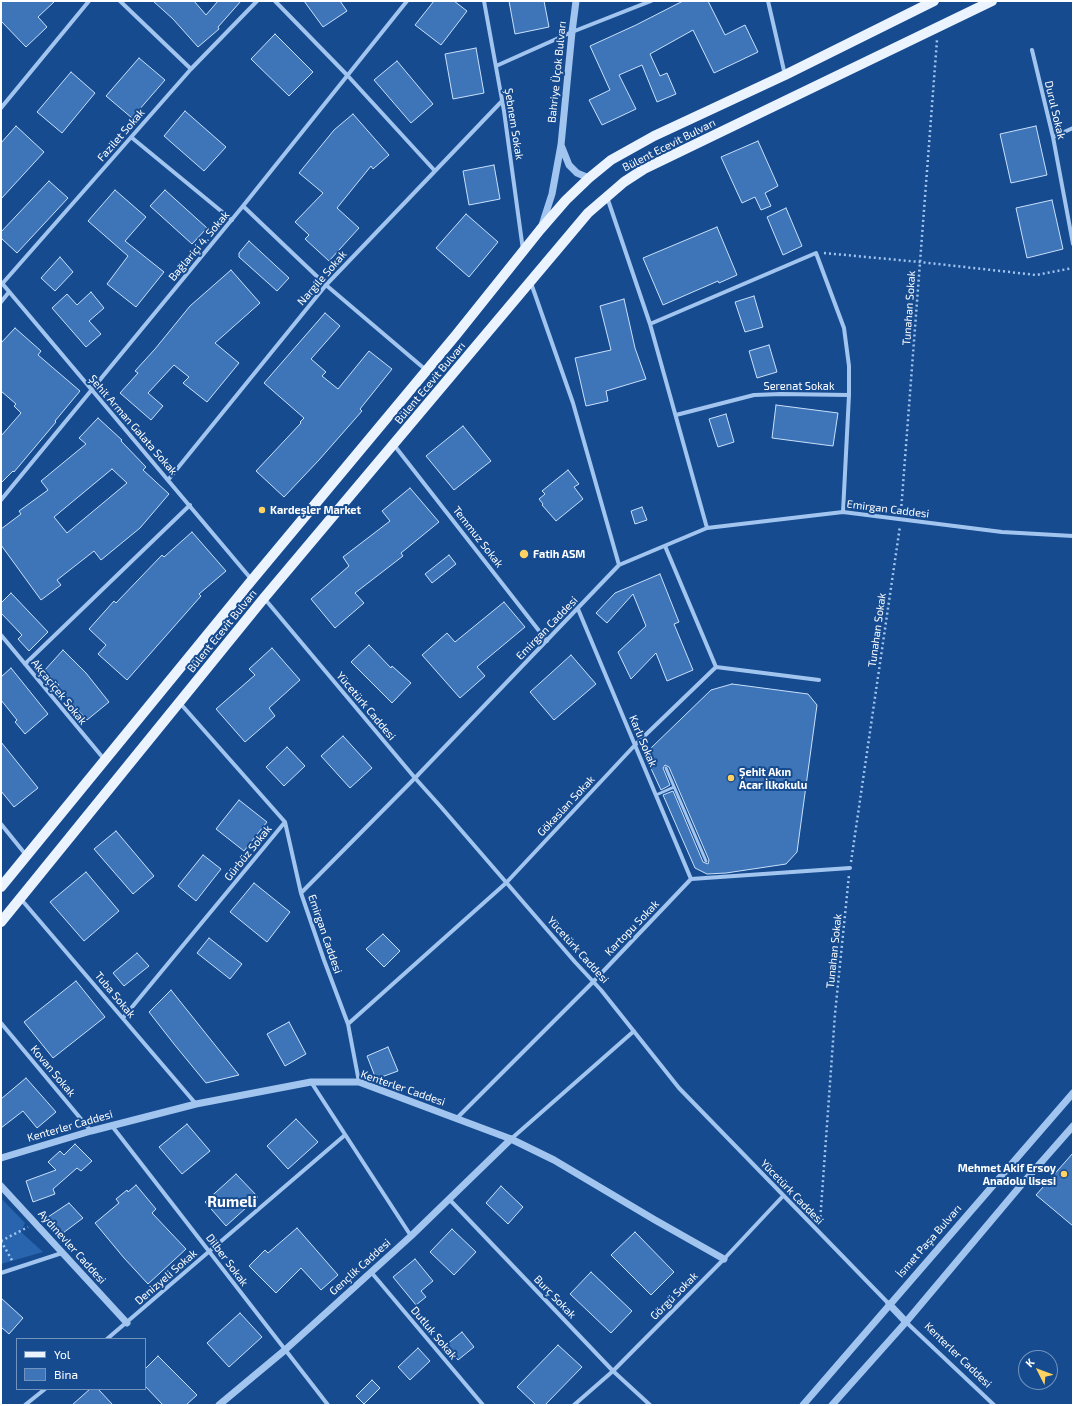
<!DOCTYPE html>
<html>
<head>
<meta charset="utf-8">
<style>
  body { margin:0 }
  #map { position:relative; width:1074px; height:1406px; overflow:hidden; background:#164b90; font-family:"Exo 2",sans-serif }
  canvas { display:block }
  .frame { position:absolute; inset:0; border:2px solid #fff; pointer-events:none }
  .legend { position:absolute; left:16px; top:1338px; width:130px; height:52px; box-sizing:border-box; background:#164b90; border:1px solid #7393bc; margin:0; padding:5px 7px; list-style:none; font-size:12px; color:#fff }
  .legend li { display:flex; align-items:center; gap:8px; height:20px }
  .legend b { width:20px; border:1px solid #7393bc }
  .north { position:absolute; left:1018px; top:1350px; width:40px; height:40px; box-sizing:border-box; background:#164b90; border:1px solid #7393bc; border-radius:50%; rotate:312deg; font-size:11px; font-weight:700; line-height:16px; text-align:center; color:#fff }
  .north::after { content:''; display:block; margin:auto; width:14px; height:18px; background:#ffd261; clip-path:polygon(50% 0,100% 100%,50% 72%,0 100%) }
</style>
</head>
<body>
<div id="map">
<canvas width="1074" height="1406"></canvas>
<div class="frame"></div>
<ul class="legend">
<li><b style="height:5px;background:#ebf3ff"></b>Yol</li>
<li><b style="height:11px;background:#3e75b8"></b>Bina</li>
</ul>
<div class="north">K</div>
</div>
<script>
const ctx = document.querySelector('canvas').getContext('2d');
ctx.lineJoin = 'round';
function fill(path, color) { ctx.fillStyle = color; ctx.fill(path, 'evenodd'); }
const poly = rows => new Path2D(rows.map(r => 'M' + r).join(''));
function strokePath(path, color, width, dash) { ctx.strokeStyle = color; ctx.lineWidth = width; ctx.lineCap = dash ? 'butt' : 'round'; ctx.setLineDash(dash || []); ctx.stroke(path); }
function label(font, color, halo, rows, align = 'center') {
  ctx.font = font + ' "Exo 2",sans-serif'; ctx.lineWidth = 4; ctx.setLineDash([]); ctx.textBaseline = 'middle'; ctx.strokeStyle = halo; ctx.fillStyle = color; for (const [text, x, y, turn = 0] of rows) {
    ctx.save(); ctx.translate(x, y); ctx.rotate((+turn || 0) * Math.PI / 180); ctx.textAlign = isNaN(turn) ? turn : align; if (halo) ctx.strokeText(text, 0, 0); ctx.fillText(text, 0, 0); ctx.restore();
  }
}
const green = poly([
  [1,1198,25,1223,21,1232,43,1252,1,1264]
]);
const building = poly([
  [1,1,55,1,38,17,47,27,26,47,1,21,1,1],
  [153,1,194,1,206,15,218,1,241,1,218,27,219,29,198,47,173,19,153,1],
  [304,1,340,1,347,11,323,27,304,1],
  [434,1,454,1,467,11,441,45,415,25,434,1],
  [509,1,544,1,549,27,515,34,509,1],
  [683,1,708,1,725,35,745,25,758,52,714,73,693,30,650,54,660,76,667,73,676,94,657,102,642,65,619,75,636,109,602,125,589,100,610,90,590,46,636,25,683,1],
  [275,34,313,72,289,96,251,59,275,34],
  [476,48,484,93,453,99,445,54,476,48],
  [139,58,165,80,132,118,106,96,139,58],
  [397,61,433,104,411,123,374,80,397,61],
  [71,72,95,93,62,133,37,112,71,72],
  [185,111,226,147,204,171,164,136,185,111],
  [353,114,389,155,373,169,371,166,337,208,359,228,329,261,305,239,309,235,295,222,323,193,299,173,334,130,353,114],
  [16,126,44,152,1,199,1,143,16,126],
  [1036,126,1047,175,1011,183,1000,134,1036,126],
  [758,141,778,186,765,193,771,206,761,210,755,197,742,203,721,157,758,141],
  [494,165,500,199,469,205,463,171,494,165],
  [49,181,68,198,17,253,1,238,1,232,49,181],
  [115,190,146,217,125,241,164,272,136,307,107,284,128,256,88,221,115,190],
  [165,190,207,228,192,244,150,206,165,190],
  [1052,200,1063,249,1027,258,1016,208,1052,200],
  [786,208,802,246,783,255,767,217,786,208],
  [466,214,498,242,469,277,436,248,466,214],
  [717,227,737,275,719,283,718,281,663,305,643,258,717,227],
  [249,241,289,278,277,291,239,257,239,253,249,241],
  [60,257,73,272,55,291,41,278,60,257],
  [231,270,260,303,215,343,239,363,207,402,183,383,189,377,174,365,148,393,163,406,151,420,120,393,138,373,135,371,155,349,190,306,231,270],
  [91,292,104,308,89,321,101,334,86,347,52,308,67,294,77,305,91,292],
  [754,296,763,327,745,332,735,302,754,296],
  [624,299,635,348,646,379,606,391,608,401,586,406,575,358,611,350,600,306,624,299],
  [325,313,340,326,311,359,326,372,322,376,338,389,369,351,392,369,360,409,362,411,319,460,284,497,256,471,301,423,300,422,304,418,264,383,325,313],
  [15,328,41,351,38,355,80,391,55,421,56,422,14,472,13,471,1,483,1,436,21,413,14,406,16,404,1,391,1,343,15,328],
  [769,345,777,372,757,378,749,351,769,345],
  [776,405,838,413,833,446,772,438,776,405],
  [726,414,734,442,718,447,709,419,726,414],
  [98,418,122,440,121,441,146,467,143,470,169,494,140,528,101,560,94,551,57,580,61,585,41,600,1,545,1,529,21,514,19,511,48,490,41,481,86,444,79,438,98,418],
  [112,469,127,483,67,533,54,517,112,469],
  [463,426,491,461,454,490,426,456,463,426],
  [568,470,579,484,574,487,583,499,556,521,542,505,543,504,539,499,545,494,542,491,568,470],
  [410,488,439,522,401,553,403,556,355,593,364,603,335,628,311,599,349,566,343,557,390,521,382,511,410,488],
  [642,507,647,520,635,524,631,511,642,507],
  [192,532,226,571,199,594,201,596,127,680,98,654,106,645,89,629,114,601,116,603,162,555,164,557,192,532],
  [449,555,456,564,432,583,425,574,449,555],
  [660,574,679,622,674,624,693,670,667,681,656,653,631,679,618,652,646,626,633,594,607,623,596,613,615,593,660,574],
  [11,593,48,632,29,651,18,639,22,635,1,613,1,603,11,593],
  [504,602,525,627,477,667,485,676,460,698,422,655,447,633,455,642,504,602],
  [369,645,391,668,392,666,411,683,392,703,351,662,369,645],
  [272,648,300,680,269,708,275,716,245,742,216,709,255,675,249,669,272,648],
  [63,650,86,673,109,702,87,720,66,696,65,697,56,688,59,685,44,671,63,650],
  [571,655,596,684,554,720,530,692,571,655],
  [11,668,48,714,25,734,15,722,17,720,1,700,1,677,11,668],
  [732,684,808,694,817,705,797,852,786,864,726,873,707,874,695,868,663,795,673,791,703,862,708,864,709,860,669,767,665,765,663,768,670,785,661,790,649,764,651,748,711,690,732,684],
  [343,736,372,768,350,788,321,756,343,736],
  [1,742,38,788,14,807,1,791,1,742],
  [287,747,305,766,284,786,266,767,287,747],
  [239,800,267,822,244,851,216,829,239,800],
  [116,831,154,876,133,894,94,849,116,831],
  [203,855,221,869,196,901,178,886,203,855],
  [86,872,119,911,84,941,50,902,86,872],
  [254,883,290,912,267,942,230,912,254,883],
  [383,934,400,951,384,967,366,949,383,934],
  [209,938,242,964,230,979,197,953,209,938],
  [137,953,149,966,124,986,113,973,137,953],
  [76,981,105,1017,53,1058,24,1022,76,981],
  [171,990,239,1075,206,1083,174,1044,149,1012,171,990],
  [289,1022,306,1054,285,1066,267,1034,289,1022],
  [388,1047,398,1071,376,1079,367,1056,388,1047],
  [26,1078,56,1112,37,1128,23,1111,1,1128,1,1099,26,1078],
  [296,1119,318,1142,288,1169,267,1146,296,1119],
  [187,1124,210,1151,182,1174,159,1147,187,1124],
  [75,1144,92,1161,81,1171,77,1168,53,1189,55,1194,33,1202,26,1181,56,1170,48,1162,60,1151,64,1155,75,1144],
  [1073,1153,1073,1226,1036,1195,1073,1153],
  [236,1174,258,1197,226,1226,205,1202,236,1174],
  [136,1185,156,1209,152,1213,186,1249,148,1284,124,1258,95,1223,119,1203,116,1199,127,1190,128,1192,136,1185],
  [501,1186,523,1207,508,1224,486,1203,501,1186],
  [69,1203,83,1218,63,1233,48,1217,69,1203],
  [297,1228,338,1275,321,1290,301,1268,276,1293,249,1266,265,1250,268,1253,297,1228],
  [452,1229,476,1252,454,1275,430,1252,452,1229],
  [635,1232,674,1272,651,1295,611,1255,635,1232],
  [415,1259,433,1281,421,1291,426,1297,416,1305,393,1277,415,1259],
  [591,1272,632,1311,611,1333,570,1294,591,1272],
  [1,1298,23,1318,9,1334,1,1327,1,1298],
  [240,1313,262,1337,229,1367,207,1343,240,1313],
  [462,1332,474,1347,458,1360,446,1345,462,1332],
  [558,1345,582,1367,545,1405,536,1405,517,1387,558,1345],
  [418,1348,430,1361,410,1380,398,1367,418,1348],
  [158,1356,197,1395,186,1405,163,1405,145,1386,145,1369,158,1356],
  [372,1380,380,1388,364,1404,356,1396,372,1380],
  [90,1389,98,1389,113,1405,72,1405,90,1389]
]);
const path = poly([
  [824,253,920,262,1036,275,1073,268],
  [901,511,937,40],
  [851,862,900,526],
  [820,1222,835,1014,849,875],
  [1,1241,28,1227],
  [1,1241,13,1262]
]);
const service = poly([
  [666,768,706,861],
  [656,795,674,787]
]);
const minor = poly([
  [120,1,191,69],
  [275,1,348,76,435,171],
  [484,1,504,111,523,250],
  [768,1,785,75],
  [1032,50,1053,137,1073,244],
  [496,66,572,32,651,1],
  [1,108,89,1],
  [131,137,232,220],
  [1053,137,1073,128],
  [607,197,650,324,707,528],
  [243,206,326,285,426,370],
  [1,282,252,580],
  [531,283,573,403,619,565],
  [2,284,191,69,257,1],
  [1,302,9,292],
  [650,324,816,253,844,328,849,366,849,395,781,394,754,395,676,415],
  [394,445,547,641],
  [168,480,326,285,502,101],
  [1,500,243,206,407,1],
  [843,512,849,395],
  [665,546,716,667],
  [264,598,415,778,441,807,575,962,601,990,679,1088,889,1304],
  [578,609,691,879],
  [1,635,104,759],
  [25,664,190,505],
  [285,822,301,893],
  [1,824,26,855],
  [20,898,196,1104],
  [123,1018,285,822,179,702],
  [1,1023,91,1131],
  [348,1024,506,883,635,745,716,667,819,680],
  [311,1082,411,1236],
  [359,1082,348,1024,324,960,301,893,415,778,619,565,707,528,843,512,1002,532,1073,536],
  [457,1118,593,982,691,879,850,868],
  [112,1126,328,1405],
  [511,1139,634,1031],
  [449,1199,613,1371,650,1405],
  [371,1272,483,1405],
  [1,1273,62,1253],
  [906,1322,994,1405],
  [107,1339,345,1135],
  [25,1405,45,1389],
  [574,1405,613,1371,724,1259,783,1196]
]);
const tertiary = poly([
  [561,145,569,165,577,173,589,178],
  [542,225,552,194,561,145,572,32,576,1],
  [1,1158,91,1131,196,1104,311,1082,359,1082,511,1139,554,1160,655,1220,724,1259],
  [1,1186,127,1323],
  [889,1304,906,1322],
  [219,1405,285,1350,411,1236,511,1139],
  [803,1405,1073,1093],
  [832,1405,906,1322,1022,1184,1073,1126]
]);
const primary = poly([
  [1,887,252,580,456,335,540,230,566,200,589,178,611,160,654,136,785,75,934,1],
  [1,922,264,598,588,213,624,182,644,169,992,1]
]);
const markers = [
  [262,510,4,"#ffd261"],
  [524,554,5,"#ffd261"],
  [731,778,4,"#ffd261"],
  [1064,1174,4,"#ffd261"]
];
const streetNames = [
  ["Bahriye Üçok Bulvarı",557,72,-84],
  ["Durul Sokak",1055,110,77],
  ["Şebnem Sokak",514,124,81],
  ["Fazilet Sokak",121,135,-49],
  ["Bülent Ecevit Bulvarı",669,145,-27],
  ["Bağlariçi 4. Sokak",199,246,-50],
  ["Nargile Sokak",322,278,-49],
  ["Tunahan Sokak",909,308,-86],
  ["Bülent Ecevit Bulvarı",430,383,-50],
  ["Serenat Sokak",799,386],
  ["Şehit Arman Galata Sokak",133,425,49],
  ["Emirgan Caddesi",888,509,7],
  ["Temmuz Sokak",478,537,52],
  ["Emirgan Caddesi",547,628,-46],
  ["Tunahan Sokak",877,630,-82],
  ["Bülent Ecevit Bulvarı",222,631,-51],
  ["Akçaçiçek Sokak",59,692,51],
  ["Yücetürk Caddesi",366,706,50],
  ["Karlı Sokak",643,741,67],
  ["Gökaslan Sokak",566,806,-47],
  ["Gürbüz Sokak",248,853,-51],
  ["Kartopu Sokak",632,928,-46],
  ["Emirgan Caddesi",325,934,71],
  ["Yücetürk Caddesi",578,950,48],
  ["Tunahan Sokak",834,951,-84],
  ["Tuba Sokak",115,995,50],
  ["Kovan Sokak",53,1071,50],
  ["Kenterler Caddesi",403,1088,19],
  ["Kenterler Caddesi",70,1126,-16],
  ["Yücetürk Caddesi",792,1192,46],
  ["İsmet Paşa Bulvarı",929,1241,-49],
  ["Aydınevler Caddesi",72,1247,48],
  ["Dilber Sokak",227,1260,53],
  ["Gençlik Caddesi",360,1267,-42],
  ["Denizyeli Sokak",166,1277,-41],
  ["Görgü Sokak",674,1296,-45],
  ["Burç Sokak",555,1297,46],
  ["Dutluk Sokak",434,1333,50],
  ["Kenterler Caddesi",958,1355,44]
];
const poiNames = [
  ["Kardeşler Market",270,510],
  ["Fatih ASM",533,554],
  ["Şehit Akın",739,772],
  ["Acar İlkokulu",739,785],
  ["Mehmet Akif Ersoy",1056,1168,"right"],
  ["Anadolu lisesi",1056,1181,"right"]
];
const districtNames = [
  ["Rumeli",232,1202]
];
fill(green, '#2865ae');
fill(building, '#3e75b8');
strokePath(building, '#c9e0fb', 1);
strokePath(path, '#a2c5f0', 2.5, [2, 3]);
strokePath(service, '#a2c5f0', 3);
strokePath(minor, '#a2c5f0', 4);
strokePath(tertiary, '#a2c5f0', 7);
strokePath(primary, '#ebf3ff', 10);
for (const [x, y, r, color] of markers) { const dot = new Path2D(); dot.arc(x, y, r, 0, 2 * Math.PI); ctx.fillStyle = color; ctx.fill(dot); strokePath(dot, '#164b90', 1.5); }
label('11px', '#fff', '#164b90', streetNames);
label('bold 11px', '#fff', '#164b90', poiNames, 'left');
label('bold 15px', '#fff', '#164b90', districtNames);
</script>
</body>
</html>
